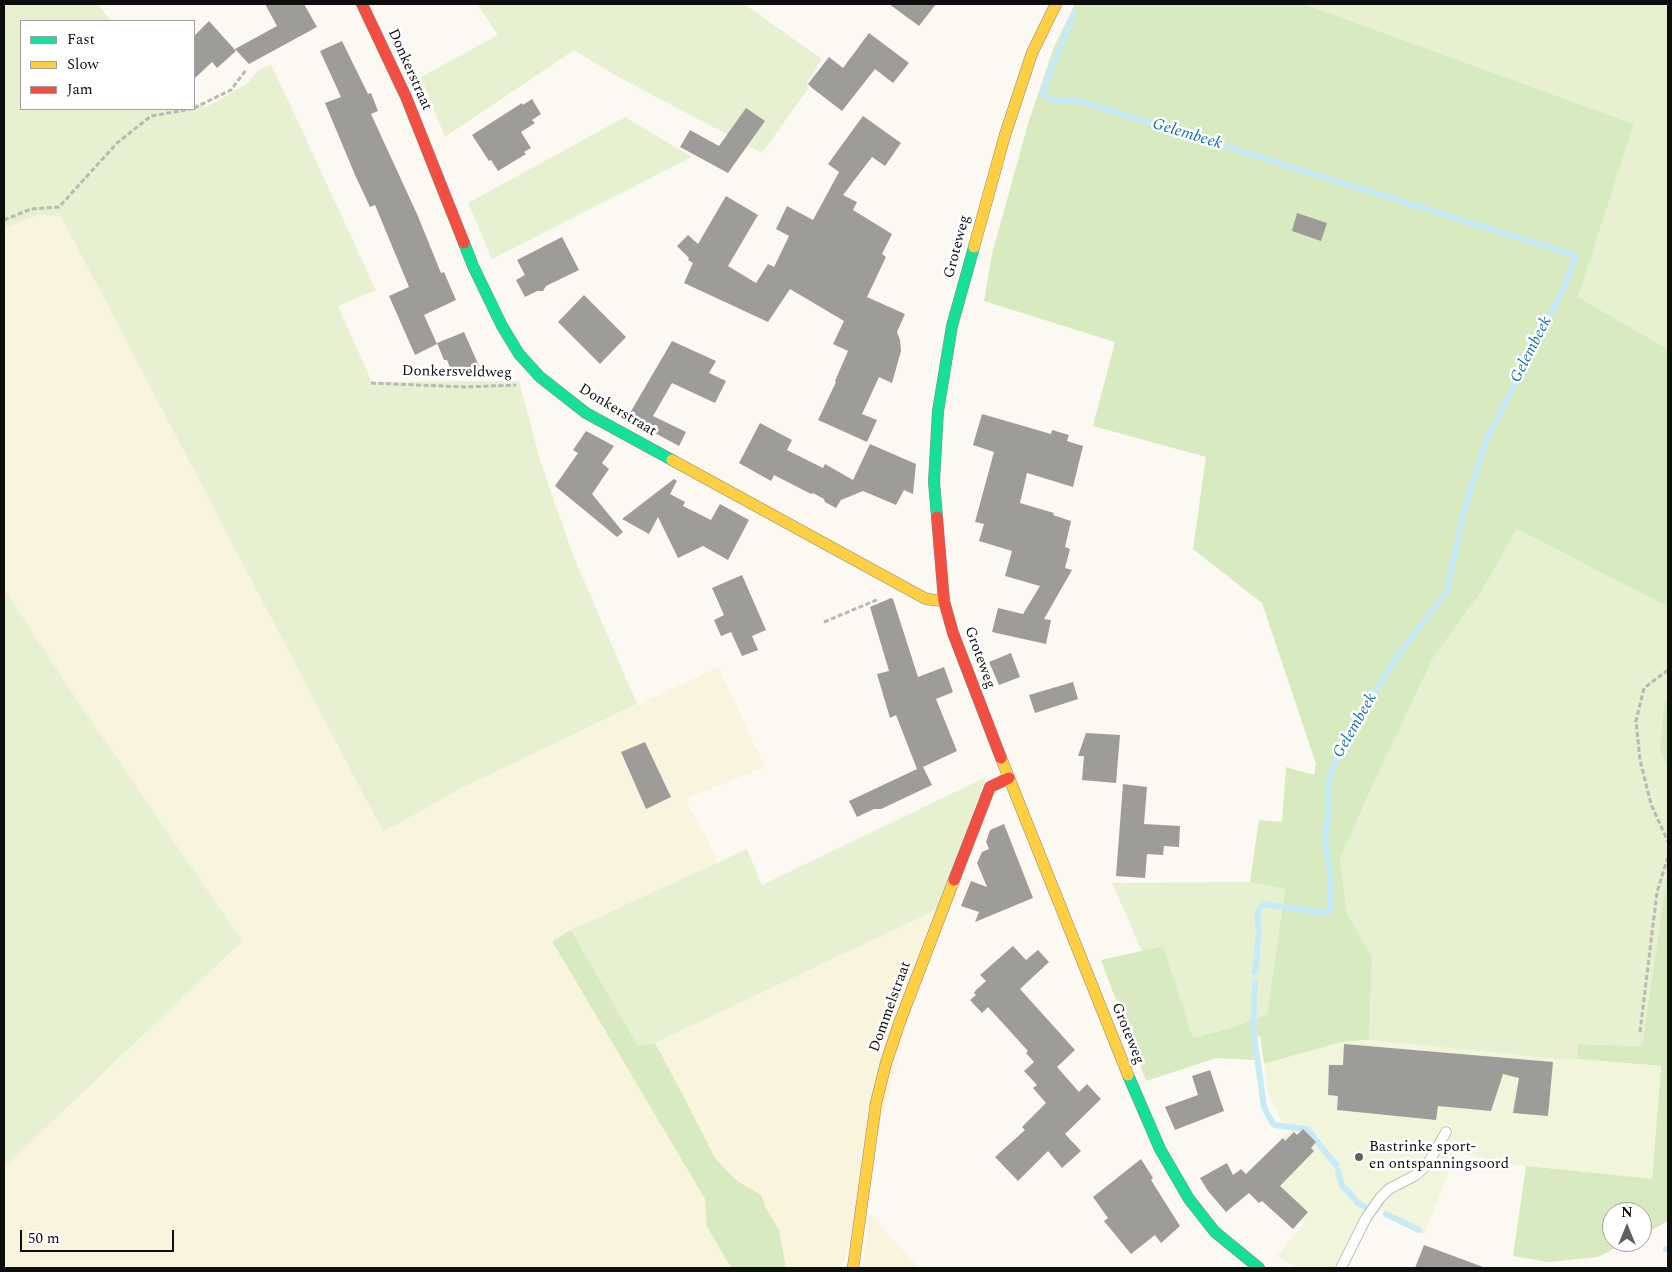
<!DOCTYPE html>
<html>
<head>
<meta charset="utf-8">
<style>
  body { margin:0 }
  #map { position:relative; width:1672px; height:1272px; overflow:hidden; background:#fbf9f2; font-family:Spectral,serif }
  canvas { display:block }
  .frame { position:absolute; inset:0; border:5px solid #0e0e0e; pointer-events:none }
  .legend { position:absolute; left:20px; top:20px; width:175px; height:90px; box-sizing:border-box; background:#fff; border:1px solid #9f9f9f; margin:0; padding:6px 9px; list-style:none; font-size:15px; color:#0e0e0e }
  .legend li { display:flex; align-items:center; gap:10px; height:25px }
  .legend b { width:25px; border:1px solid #9f9f9f }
  .north { position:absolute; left:1602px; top:1202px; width:50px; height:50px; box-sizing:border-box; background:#fff; border:1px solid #9f9f9f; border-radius:50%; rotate:0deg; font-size:14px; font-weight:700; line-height:20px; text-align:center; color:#0e0e0e }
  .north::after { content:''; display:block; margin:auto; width:18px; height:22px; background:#61605e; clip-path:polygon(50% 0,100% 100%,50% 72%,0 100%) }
  .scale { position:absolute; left:20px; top:1230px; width:154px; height:22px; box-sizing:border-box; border:2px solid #0e0e0e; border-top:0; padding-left:6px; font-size:15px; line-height:18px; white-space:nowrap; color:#0e0e0e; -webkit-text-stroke:4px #fff; paint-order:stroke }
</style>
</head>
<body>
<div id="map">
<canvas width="1672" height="1272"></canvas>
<div class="frame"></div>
<ul class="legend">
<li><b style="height:6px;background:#16e098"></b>Fast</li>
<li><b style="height:6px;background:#ffcf43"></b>Slow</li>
<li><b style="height:6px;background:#f24e42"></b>Jam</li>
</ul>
<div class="north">N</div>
<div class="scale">50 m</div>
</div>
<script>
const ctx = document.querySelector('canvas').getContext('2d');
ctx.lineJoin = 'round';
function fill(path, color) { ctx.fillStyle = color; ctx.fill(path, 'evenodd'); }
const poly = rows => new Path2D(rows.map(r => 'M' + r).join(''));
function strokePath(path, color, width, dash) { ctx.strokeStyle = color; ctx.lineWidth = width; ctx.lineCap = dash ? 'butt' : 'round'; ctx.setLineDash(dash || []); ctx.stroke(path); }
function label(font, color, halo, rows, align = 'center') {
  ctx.font = font + ' Spectral,serif'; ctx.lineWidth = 5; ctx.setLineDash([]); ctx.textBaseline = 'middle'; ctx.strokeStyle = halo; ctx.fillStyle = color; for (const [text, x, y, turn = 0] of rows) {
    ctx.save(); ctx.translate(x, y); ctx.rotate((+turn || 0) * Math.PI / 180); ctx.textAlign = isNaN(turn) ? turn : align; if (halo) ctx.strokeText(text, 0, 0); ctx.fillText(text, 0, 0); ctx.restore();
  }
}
const farmland = poly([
  [38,215,61,215,383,832,462,788,718,667,765,767,685,799,719,862,571,930,552,941,705,1199,706,1206,727,1261,732,1268,4,1268,4,1167,20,1150,85,712,4,589,4,228],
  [938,909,842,1268,786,1268,779,1230,765,1206,761,1195,736,1180,715,1158,685,1099,655,1043],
  [870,1214,919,1268,862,1268]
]);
const green = poly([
  [4,4,97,4,112,21,21,21,21,109,194,109,194,103,206,107,247,84,257,71,271,64,376,290,338,306,372,382,519,381,541,463,573,555,637,704,462,788,383,832,61,216,38,215,4,228],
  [477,4,744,4,822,59,807,83,808,89,762,153,613,74,574,50,445,137,421,77,498,35],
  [1304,4,1668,4,1668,349,1578,297,1634,124],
  [625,117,692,157,492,259,468,203],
  [1517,529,1668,607,1668,695,1664,705,1660,749,1668,771,1668,866,1642,1046,1578,1044,1577,1059,1554,1059,1369,1040,1372,957,1347,913,1340,859,1369,793,1433,658,1481,592],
  [4,589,85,712,242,941,4,1167],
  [986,777,938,909,655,1043,638,1046,571,930,747,849,762,885],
  [1250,882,1285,889,1267,1014,1231,1028,1193,1038,1163,946,1142,951,1112,883]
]);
const forest = poly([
  [1075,4,1304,4,1634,124,1578,297,1668,349,1668,607,1517,529,1481,592,1433,658,1369,793,1340,859,1347,913,1372,957,1369,1040,1342,1042,1264,1064,1260,1036,1253,1038,1255,1060,1216,1058,1146,1081,1101,960,1163,946,1193,1038,1231,1028,1267,1014,1285,889,1250,882,1259,820,1282,822,1286,767,1314,775,1316,764,1262,603,1193,549,1206,457,1093,426,1115,342,984,301,992,254,1028,124,1054,47],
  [1668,695,1668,771,1660,749,1664,705],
  [1668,866,1668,1221,1642,1235,1642,1212,1612,1212,1612,1242,1628,1242,1598,1257,1548,1262,1513,1256,1526,1166,1652,1178,1661,1066,1577,1059,1578,1044,1642,1046],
  [571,930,638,1046,655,1043,685,1099,715,1158,736,1180,761,1195,765,1206,779,1230,786,1268,732,1268,727,1261,707,1226,705,1199,552,941]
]);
const pitch = poly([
  [1369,1040,1554,1059,1577,1059,1661,1066,1652,1179,1491,1162,1457,1152,1424,1234,1382,1210,1374,1216,1348,1268,1298,1268,1277,1256,1303,1224,1247,1176,1250,1173,1248,1171,1292,1129,1282,1122,1268,1092,1264,1064,1342,1042]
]);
const stream = poly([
  [1074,13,1042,93,1052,100,1076,100,1571,254,1576,257,1563,290,1487,438,1463,514,1447,591,1400,653,1373,693,1335,762,1328,784,1328,816,1325,843,1330,872,1330,910,1326,913,1264,904,1260,908,1257,916,1259,932,1255,972],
  [1255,982,1253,1028,1264,1107,1268,1115,1274,1125,1307,1129,1336,1165],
  [1338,1171,1342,1185,1358,1203,1364,1206],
  [1386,1214,1419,1230],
  [1666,1249,1668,1249]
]);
const building = poly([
  [265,4,304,4,317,27,249,64,235,49,277,26],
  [889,4,936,4,919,26],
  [209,21,236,51,217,68,212,62,194,79,194,36],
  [869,33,909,63,893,83,875,69,842,111,812,88,808,84,829,57,843,68],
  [342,41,368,94,371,93,378,111,371,114,417,214,441,273,444,272,456,300,424,315,437,344,415,355,389,296,409,287,375,205,370,207,355,175,325,103,341,97,320,51],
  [532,99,541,114,532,120,535,123,521,132,531,148,524,152,526,154,498,171,491,160,489,161,472,135,522,103,523,105],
  [746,108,765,121,728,173,680,147,690,130,719,146],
  [863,116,901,143,885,166,872,157,843,195,857,202,853,210,892,234,882,254,886,257,867,297,905,314,897,332,900,340,901,351,892,383,879,377,862,414,877,420,867,442,818,420,836,382,835,381,848,351,833,344,844,321,790,289,768,322,684,283,693,263,688,260,689,258,677,246,688,235,698,244,726,196,758,215,728,266,756,283,768,264,774,267,789,236,776,229,787,206,813,220,839,172,828,164],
  [1297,213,1327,223,1321,241,1292,231],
  [562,237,579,270,546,286,543,291,537,291,525,297,516,280,525,275,517,260],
  [584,295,626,337,600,364,558,322],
  [464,332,479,366,454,377,447,360,444,360,437,343],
  [672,341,716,361,709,373,726,381,715,403,672,383,653,416,686,432,679,446,627,418],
  [982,414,1051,434,1052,430,1069,435,1067,441,1083,446,1073,487,1027,473,1020,503,1054,513,1053,515,1071,521,1065,547,1070,549,1065,568,1072,570,1044,619,1051,620,1046,644,992,632,998,608,1023,614,1040,586,1005,576,1012,551,979,541,984,524,975,522,994,452,973,445],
  [760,423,792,440,787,450,823,468,825,464,853,480,870,444,916,464,913,494,904,490,896,505,863,491,841,500,836,508,825,502,824,499,813,493,811,494,774,475,771,481,739,463],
  [586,431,614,446,602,463,609,469,592,494,623,532,617,537,555,486,578,453,573,450],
  [674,479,677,481,670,494,685,502,683,506,711,520,720,504,749,520,728,560,703,546,678,558,658,517,649,534,622,519],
  [742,575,766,630,752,636,758,650,742,656,731,632,721,636,714,620,724,615,712,588],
  [891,598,893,599,918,677,944,667,953,692,936,699,957,751,923,767,932,785,881,809,874,809,857,817,849,801,917,769,896,715,890,718,877,674,889,671,870,607],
  [1011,653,1020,677,999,685,989,662],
  [1073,682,1078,699,1035,713,1029,695],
  [1086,733,1120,735,1116,783,1082,780,1084,756,1078,756],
  [645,742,671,797,646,809,621,752],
  [1123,784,1147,787,1144,824,1180,826,1179,847,1164,846,1163,855,1147,854,1145,878,1116,876],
  [1004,824,1033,898,975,922,979,912,961,906,971,881,987,887,977,863,982,852,989,849,986,842,990,830],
  [1013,946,1026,960,1038,950,1049,962,1020,989,1075,1050,1057,1067,1079,1092,1087,1084,1101,1099,1065,1134,1081,1151,1062,1168,1048,1151,1018,1181,995,1157,1025,1130,1022,1127,1046,1103,1033,1088,1037,1085,1024,1071,1034,1062,1026,1053,1028,1051,988,1007,982,1013,970,1000,976,995,974,993,976,990,986,981,980,975],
  [1344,1044,1553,1062,1548,1116,1513,1113,1519,1078,1503,1074,1491,1111,1438,1106,1436,1120,1337,1110,1338,1096,1328,1095,1329,1065,1343,1065],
  [1210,1070,1224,1111,1175,1130,1165,1107,1198,1095,1192,1076],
  [1303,1129,1316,1142,1311,1148,1314,1151,1280,1186,1308,1212,1293,1229,1262,1201,1259,1203,1249,1193,1226,1212,1208,1191,1200,1178,1227,1163,1233,1175,1241,1169,1246,1174,1283,1138,1285,1141,1294,1132,1297,1135],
  [1141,1159,1153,1178,1151,1180,1180,1226,1161,1243,1155,1235,1131,1254,1104,1221,1108,1218,1093,1197],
  [1424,1245,1483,1267,1482,1268,1415,1268]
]);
const path = poly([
  [194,108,231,90,246,70],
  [4,220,31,209,59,207,117,143,151,116,191,109],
  [371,383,465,387,516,385],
  [824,622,879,599],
  [1668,670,1644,688,1636,721,1640,760,1651,804,1668,842],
  [1640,1032,1657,892,1668,857]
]);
const lane = poly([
  [1341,1268,1366,1218,1380,1198,1389,1189,1416,1175,1427,1165,1446,1132]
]);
const fast = poly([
  [464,243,473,266,502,326,519,354,540,377,586,413,672,460],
  [937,517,934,482,938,411,952,326,974,247],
  [1128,1075,1160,1149,1189,1199,1215,1232,1259,1268]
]);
const slow = poly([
  [974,247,1005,135,1032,53,1056,4],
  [672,460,926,599,944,601],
  [1001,758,1128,1075],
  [853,1268,876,1103,886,1063,899,1024,954,880]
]);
const jam = poly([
  [362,4,406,97,464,243],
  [937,517,944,601,953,633,1001,758],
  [954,880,990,787,1009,778]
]);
const markers = [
  [1359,1157,5,"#61605e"]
];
const streetNames = [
  ["Donkerstraat",409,70,66],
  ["Groteweg",958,247,-75],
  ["Donkersveldweg",457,373,1],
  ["Donkerstraat",617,411,31],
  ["Groteweg",979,658,70],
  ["Dommelstraat",891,1007,-70],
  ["Groteweg",1127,1034,68]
];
const poiNames = [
  ["Bastrinke sport-",1369,1148],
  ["en ontspanningsoord",1369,1165]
];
const waterNames = [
  ["Gelembeek",1187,135,17],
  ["Gelembeek",1532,350,-63],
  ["Gelembeek",1356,726,-60]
];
fill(farmland, '#f8f4de');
fill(green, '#e7f1d1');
fill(forest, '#d8eabf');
fill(pitch, '#f1f5db');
strokePath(stream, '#c6ebf7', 6);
fill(building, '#9e9c98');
strokePath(lane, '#959491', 11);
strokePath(fast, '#8b8a87', 12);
strokePath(slow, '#8b8a87', 12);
strokePath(jam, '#8b8a87', 12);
strokePath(path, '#b8b8b6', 3, [5, 2.5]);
strokePath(lane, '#fefefd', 10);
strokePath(fast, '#16e098', 11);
strokePath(slow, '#ffcf43', 11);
strokePath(jam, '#f24e42', 11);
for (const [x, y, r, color] of markers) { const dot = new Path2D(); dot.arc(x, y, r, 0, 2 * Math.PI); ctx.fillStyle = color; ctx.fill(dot); strokePath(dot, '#fff', 2); }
label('15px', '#0e0e0e', '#fff', streetNames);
label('15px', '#0e0e0e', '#fff', poiNames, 'left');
label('italic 16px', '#1173a5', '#fff', waterNames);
</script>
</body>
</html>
